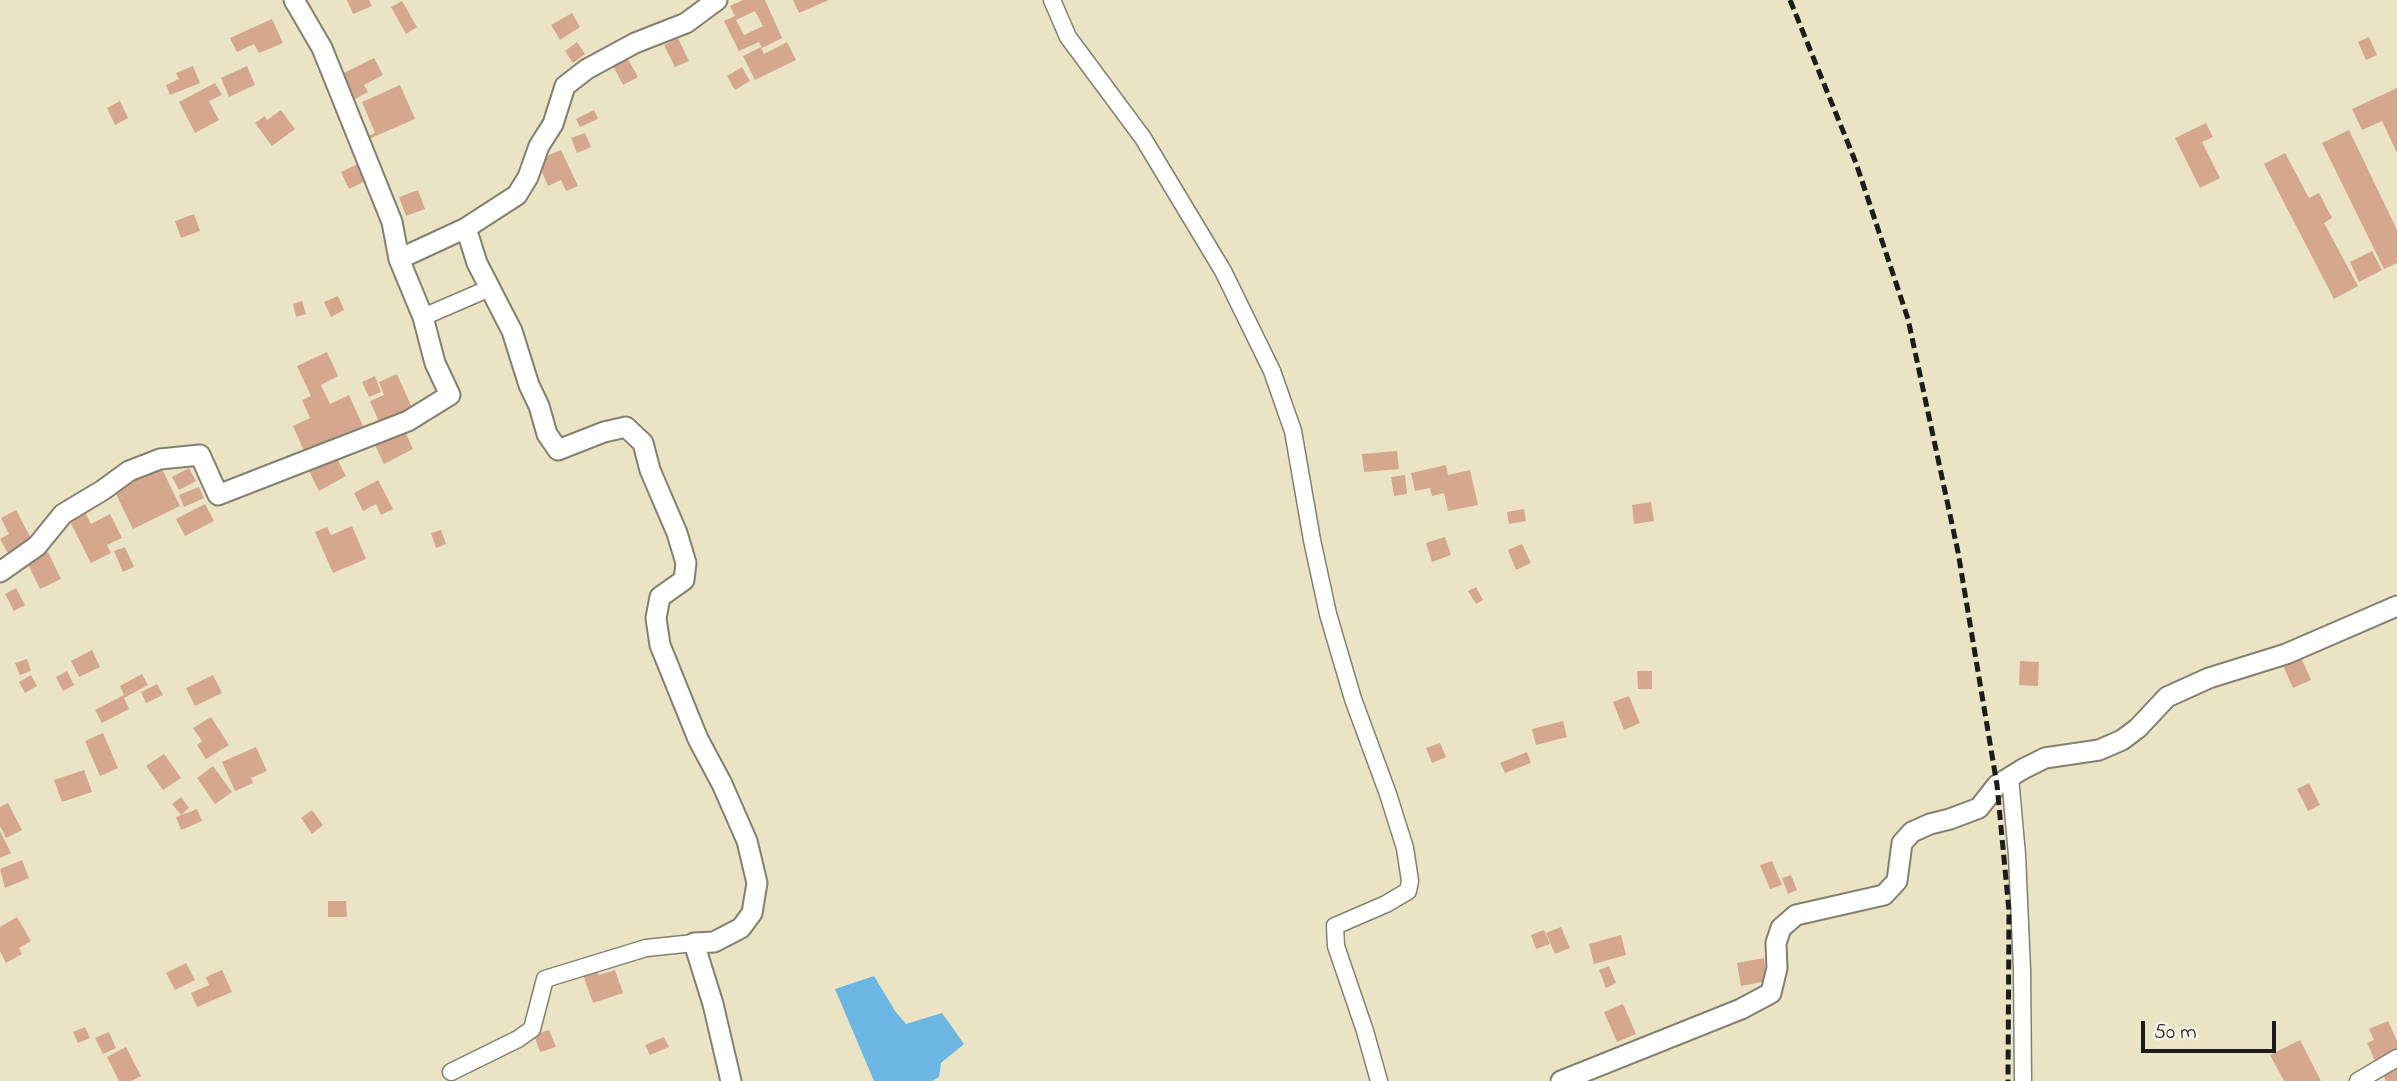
<!DOCTYPE html>
<html>
<head>
<meta charset="utf-8">
<style>
  body { margin:0 }
  #map { position:relative; width:2397px; height:1081px; overflow:hidden; background:#eae4c5; font-family:"Indie Flower",sans-serif }
  canvas { display:block }
  .scale { position:absolute; left:2141px; top:1021px; width:135px; height:32px; box-sizing:border-box; border:4px solid #1c1c1c; border-top:0; padding-left:9px; font-size:21px; line-height:24px; white-space:nowrap; color:#1c1c1c; -webkit-text-stroke:5px #f7f3e8; paint-order:stroke }
</style>
</head>
<body>
<div id="map">
<canvas width="2397" height="1081"></canvas>
<div class="scale">50 m</div>
</div>
<script>
const ctx = document.querySelector('canvas').getContext('2d');
ctx.lineJoin = 'round';
function fill(path, color) { ctx.fillStyle = color; ctx.fill(path, 'evenodd'); }
const poly = rows => new Path2D(rows.map(r => 'M' + r).join(''));
function strokePath(path, color, width, dash) { ctx.strokeStyle = color; ctx.lineWidth = width; ctx.lineCap = dash ? 'butt' : 'round'; ctx.setLineDash(dash || []); ctx.stroke(path); }
const water = poly([
  [874,976,895,1011,906,1024,942,1013,964,1044,941,1063,939,1077,932,1081,874,1081,835,989]
]);
const building = poly([
  [347,0,369,0,372,6,353,14],
  [743,0,765,0,782,38,762,48,759,42,739,51,724,21,735,16,730,6],
  [755,11,763,26,744,35,736,20],
  [793,0,829,0,799,13],
  [402,1,417,27,406,34,391,7],
  [572,13,580,27,560,40,551,25],
  [272,19,283,43,259,53,254,44,237,52,230,38],
  [2369,37,2377,55,2366,60,2358,42],
  [678,38,689,61,675,67,664,45],
  [577,42,585,54,573,63,565,51],
  [787,42,796,60,755,80,743,56,761,47,764,54],
  [625,54,638,77,623,85,611,62],
  [374,58,383,75,364,85,368,92,355,99,342,74],
  [193,66,200,83,170,95,166,85,179,79,176,73],
  [247,66,255,85,229,97,221,78],
  [742,67,750,81,735,90,727,76],
  [215,83,222,95,209,101,219,120,195,133,179,102],
  [400,85,415,119,369,139,368,136,375,133,362,102],
  [2397,88,2397,153,2382,121,2362,130,2352,109],
  [120,101,128,118,115,125,107,108],
  [281,110,295,129,272,146,255,123,265,116,267,120],
  [594,110,598,119,580,127,576,119],
  [2206,123,2213,137,2202,142,2220,178,2200,188,2175,138],
  [2349,130,2397,230,2397,263,2384,269,2322,143],
  [585,133,591,147,577,153,571,138],
  [561,150,578,186,566,191,561,180,548,186,537,160],
  [2285,153,2309,198,2319,193,2332,218,2324,223,2358,286,2334,299,2264,164],
  [362,162,369,179,349,189,341,172],
  [418,190,425,209,406,216,399,197],
  [194,214,200,231,181,238,175,221],
  [2372,251,2382,270,2359,282,2350,262],
  [338,296,344,310,331,317,324,302],
  [302,301,306,314,296,317,293,304],
  [327,352,338,376,321,385,330,404,349,395,363,426,305,453,293,426,310,418,302,400,311,396,297,366],
  [397,374,413,410,380,424,370,401,384,395,379,382],
  [375,376,381,392,369,397,362,382],
  [404,429,413,449,384,464,374,443],
  [1397,451,1399,469,1364,472,1362,454],
  [334,453,346,476,319,491,307,467],
  [1446,465,1448,475,1470,470,1478,505,1448,511,1444,493,1432,496,1430,488,1415,491,1411,473],
  [161,467,180,506,133,529,114,490],
  [189,468,196,481,179,490,172,477],
  [1405,475,1407,494,1394,496,1391,477],
  [378,480,393,509,381,515,376,504,363,511,354,493],
  [199,487,204,498,184,507,179,495],
  [1651,502,1654,521,1634,524,1632,505],
  [205,504,214,521,185,536,176,519],
  [1524,509,1526,521,1509,524,1507,512],
  [16,510,33,542,9,555,0,539,9,534,1,518],
  [84,510,91,524,110,514,122,538,107,545,111,553,91,563,68,518],
  [352,526,366,559,333,573,315,532,327,527,331,535],
  [441,530,446,544,436,548,431,533],
  [1445,537,1451,555,1432,562,1426,543],
  [1522,544,1531,563,1516,570,1508,550],
  [125,547,134,567,123,572,114,551],
  [48,552,61,579,40,589,27,562],
  [1476,587,1483,600,1476,604,1468,591],
  [16,588,25,605,14,611,5,594],
  [92,650,100,667,79,677,71,661],
  [2299,653,2311,680,2293,688,2281,661],
  [27,659,31,671,20,675,15,663],
  [2020,661,2039,662,2038,686,2019,685],
  [67,671,74,685,63,691,56,677],
  [1637,671,1652,671,1652,689,1638,689],
  [142,674,148,685,124,698,129,709,102,723,95,710,124,695,120,686],
  [31,675,37,686,25,693,19,682],
  [213,675,222,693,195,706,186,688],
  [157,684,163,695,146,703,141,692],
  [1629,696,1640,723,1624,730,1613,702],
  [211,717,229,745,206,759,197,745,202,741,193,728],
  [1563,721,1567,737,1536,745,1532,729],
  [103,733,118,768,100,776,85,741],
  [1440,743,1446,757,1432,763,1426,748],
  [256,747,267,771,251,778,253,783,235,791,222,762],
  [1527,752,1531,763,1505,773,1500,763],
  [164,754,181,778,163,790,146,766],
  [213,766,232,792,215,804,197,778],
  [84,770,92,792,62,802,54,780],
  [2309,783,2320,805,2308,811,2297,789],
  [181,797,189,808,181,815,197,809,202,821,181,830,176,817,181,815,172,804],
  [8,803,22,830,6,838,0,826,0,807],
  [312,810,323,825,312,834,301,818],
  [0,831,11,853,0,858],
  [22,860,29,878,5,888,0,869],
  [1772,861,1782,885,1770,889,1760,865],
  [1791,875,1797,890,1788,894,1782,878],
  [328,901,346,901,347,917,328,917],
  [17,917,31,941,19,948,22,954,6,963,0,951,0,927],
  [1561,927,1570,948,1555,954,1546,933],
  [1544,930,1550,944,1536,949,1531,935],
  [1621,935,1626,955,1594,964,1589,944],
  [1764,958,1767,981,1741,986,1737,963],
  [186,963,195,980,175,990,166,973],
  [1609,966,1616,983,1606,988,1599,970],
  [222,970,232,992,197,1007,191,993,209,985,206,977],
  [597,970,599,975,615,970,623,993,593,1003,583,975],
  [1623,1004,1636,1034,1617,1042,1604,1012],
  [2388,1021,2397,1041,2397,1054,2376,1063,2367,1043,2374,1040,2369,1029],
  [85,1027,90,1038,78,1043,73,1032],
  [549,1030,556,1047,540,1052,534,1035],
  [109,1032,116,1048,103,1054,95,1038],
  [664,1037,669,1047,650,1055,645,1045],
  [2300,1040,2321,1081,2284,1081,2270,1055],
  [126,1047,141,1076,131,1081,119,1081,107,1057],
  [2397,1065,2397,1081,2386,1081,2382,1072]
]);
const minor = poly([
  [1052,0,1068,37,1143,138,1223,271,1272,371,1293,431,1312,540,1328,614,1353,699,1388,794,1405,848,1410,881,1408,891,1386,904,1335,926,1336,946,1365,1031,1379,1081],
  [423,317,490,288],
  [2010,777,2017,855,2022,970,2023,1081],
  [451,1072,518,1039,532,1029,545,979,646,948,694,943],
  [2358,1081,2397,1058]
]);
const tertiary = poly([
  [466,228,477,263,512,331,529,385,539,406,547,434,558,450,604,432,626,427,643,443,650,470,677,533,686,563,684,580,660,597,656,618,660,645,698,739,722,784,747,841,757,883,752,913,741,928,714,942,694,943,713,1004,731,1081],
  [399,259,466,228,517,195,528,177,539,146,553,124,565,86,587,69,635,43,686,23,717,0],
  [0,572,37,546,63,514,103,490,129,471,160,459,200,455,218,495,408,421,450,395,435,363,423,317,399,259,392,222,322,48,294,0],
  [1561,1081,1741,1009,1771,993,1777,968,1776,943,1781,928,1796,915,1884,895,1897,881,1902,843,1912,832,1930,824,1950,819,1979,808,1997,785,2023,769,2045,758,2099,750,2122,740,2138,728,2167,697,2209,678,2286,654,2397,606]
]);
const rail = poly([
  [1790,0,1856,163,1908,319,1958,552,1997,785,2009,911,2008,1081]
]);
fill(water, '#6cb6e4');
fill(building, '#d6a78f');
strokePath(minor, '#838070', 19);
strokePath(tertiary, '#838070', 23);
strokePath(minor, '#fff', 16);
strokePath(tertiary, '#fff', 19);
strokePath(rail, '#1c1c1c', 5, [10, 5]);
</script>
</body>
</html>
